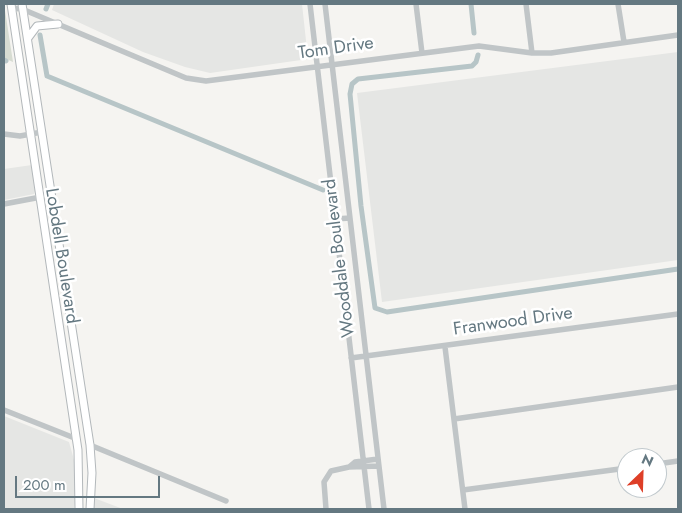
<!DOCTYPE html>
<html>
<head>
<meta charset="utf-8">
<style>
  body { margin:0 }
  #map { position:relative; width:682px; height:513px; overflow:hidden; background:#f5f4f1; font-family:Jost,sans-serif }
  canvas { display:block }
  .frame { position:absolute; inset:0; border:5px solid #647881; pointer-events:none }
  .north { position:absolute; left:617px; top:448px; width:50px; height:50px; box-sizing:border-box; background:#fff; border:1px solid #c1c9cd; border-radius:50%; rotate:24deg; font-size:14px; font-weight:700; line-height:20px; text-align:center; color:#647881 }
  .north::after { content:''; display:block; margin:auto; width:18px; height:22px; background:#de3f28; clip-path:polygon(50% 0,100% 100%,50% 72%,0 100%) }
  .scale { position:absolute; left:15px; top:476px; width:145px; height:22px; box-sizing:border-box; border:2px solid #647881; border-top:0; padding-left:6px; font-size:15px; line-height:18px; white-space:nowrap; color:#647881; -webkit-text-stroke:4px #fff; paint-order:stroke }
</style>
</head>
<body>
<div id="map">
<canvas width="682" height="513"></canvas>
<div class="frame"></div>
<div class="north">N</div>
<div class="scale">200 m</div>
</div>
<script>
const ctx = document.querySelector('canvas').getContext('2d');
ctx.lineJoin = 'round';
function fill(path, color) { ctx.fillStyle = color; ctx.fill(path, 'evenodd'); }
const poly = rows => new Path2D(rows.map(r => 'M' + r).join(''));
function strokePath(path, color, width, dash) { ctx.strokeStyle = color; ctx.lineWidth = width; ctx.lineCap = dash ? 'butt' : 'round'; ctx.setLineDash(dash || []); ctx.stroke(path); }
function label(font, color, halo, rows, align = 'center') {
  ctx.font = font + ' Jost,sans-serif'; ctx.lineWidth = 5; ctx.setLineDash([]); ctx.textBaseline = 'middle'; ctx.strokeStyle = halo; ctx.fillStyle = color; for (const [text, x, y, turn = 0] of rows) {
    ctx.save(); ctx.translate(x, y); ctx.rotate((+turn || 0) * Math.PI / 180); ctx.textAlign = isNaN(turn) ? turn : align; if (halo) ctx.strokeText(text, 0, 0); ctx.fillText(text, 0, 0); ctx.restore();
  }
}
const built = poly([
  [54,4,302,4,308,59,210,73,185,67,143,52,52,10],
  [678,52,678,260,382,302,357,93],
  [32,165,36,189,34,194,4,200,4,169],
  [4,416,69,442,76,467,74,509,4,509],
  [94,498,123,509,93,509]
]);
const green = poly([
  [4,4,13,62,4,58]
]);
const canal = poly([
  [471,4,474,33],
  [46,9,48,4],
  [40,35,47,76,323,190],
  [478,55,476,62,472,66,358,79,352,84,350,94,361,206,375,308,387,312,678,269],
  [4,60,6,61]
]);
const minor = poly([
  [310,4,369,509],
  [325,4,384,509],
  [416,4,422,53],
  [526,4,532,53],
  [618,4,624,42],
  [11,8,22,9,186,78,206,81,479,46,532,53,551,53,678,35],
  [4,134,20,136,42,132],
  [4,204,41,197],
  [335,219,350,218],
  [445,347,465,509],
  [351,358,678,314],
  [4,410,77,439],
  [454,419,678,387],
  [90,445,226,501],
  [657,464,678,461],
  [349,467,355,462,378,459],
  [463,490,627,468],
  [326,509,324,482,331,471,349,467,379,466]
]);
const major = poly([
  [11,4,78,450,79,509],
  [22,4,90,445,92,473,90,509],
  [28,38,37,26,58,24]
]);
const streetNames = [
  ["Tom Drive",336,49,-8],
  ["Lobdell Boulevard",61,256,81],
  ["Wooddale Boulevard",340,258,-97],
  ["Franwood Drive",513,322,-8]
];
fill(built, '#e5e6e4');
fill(green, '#d7dcd2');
strokePath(canal, '#b7c5c7', 5);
strokePath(major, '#b3b8bb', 9);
strokePath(minor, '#c0c5c7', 5.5);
strokePath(major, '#fff', 7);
label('18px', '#647881', '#fff', streetNames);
</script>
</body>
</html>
